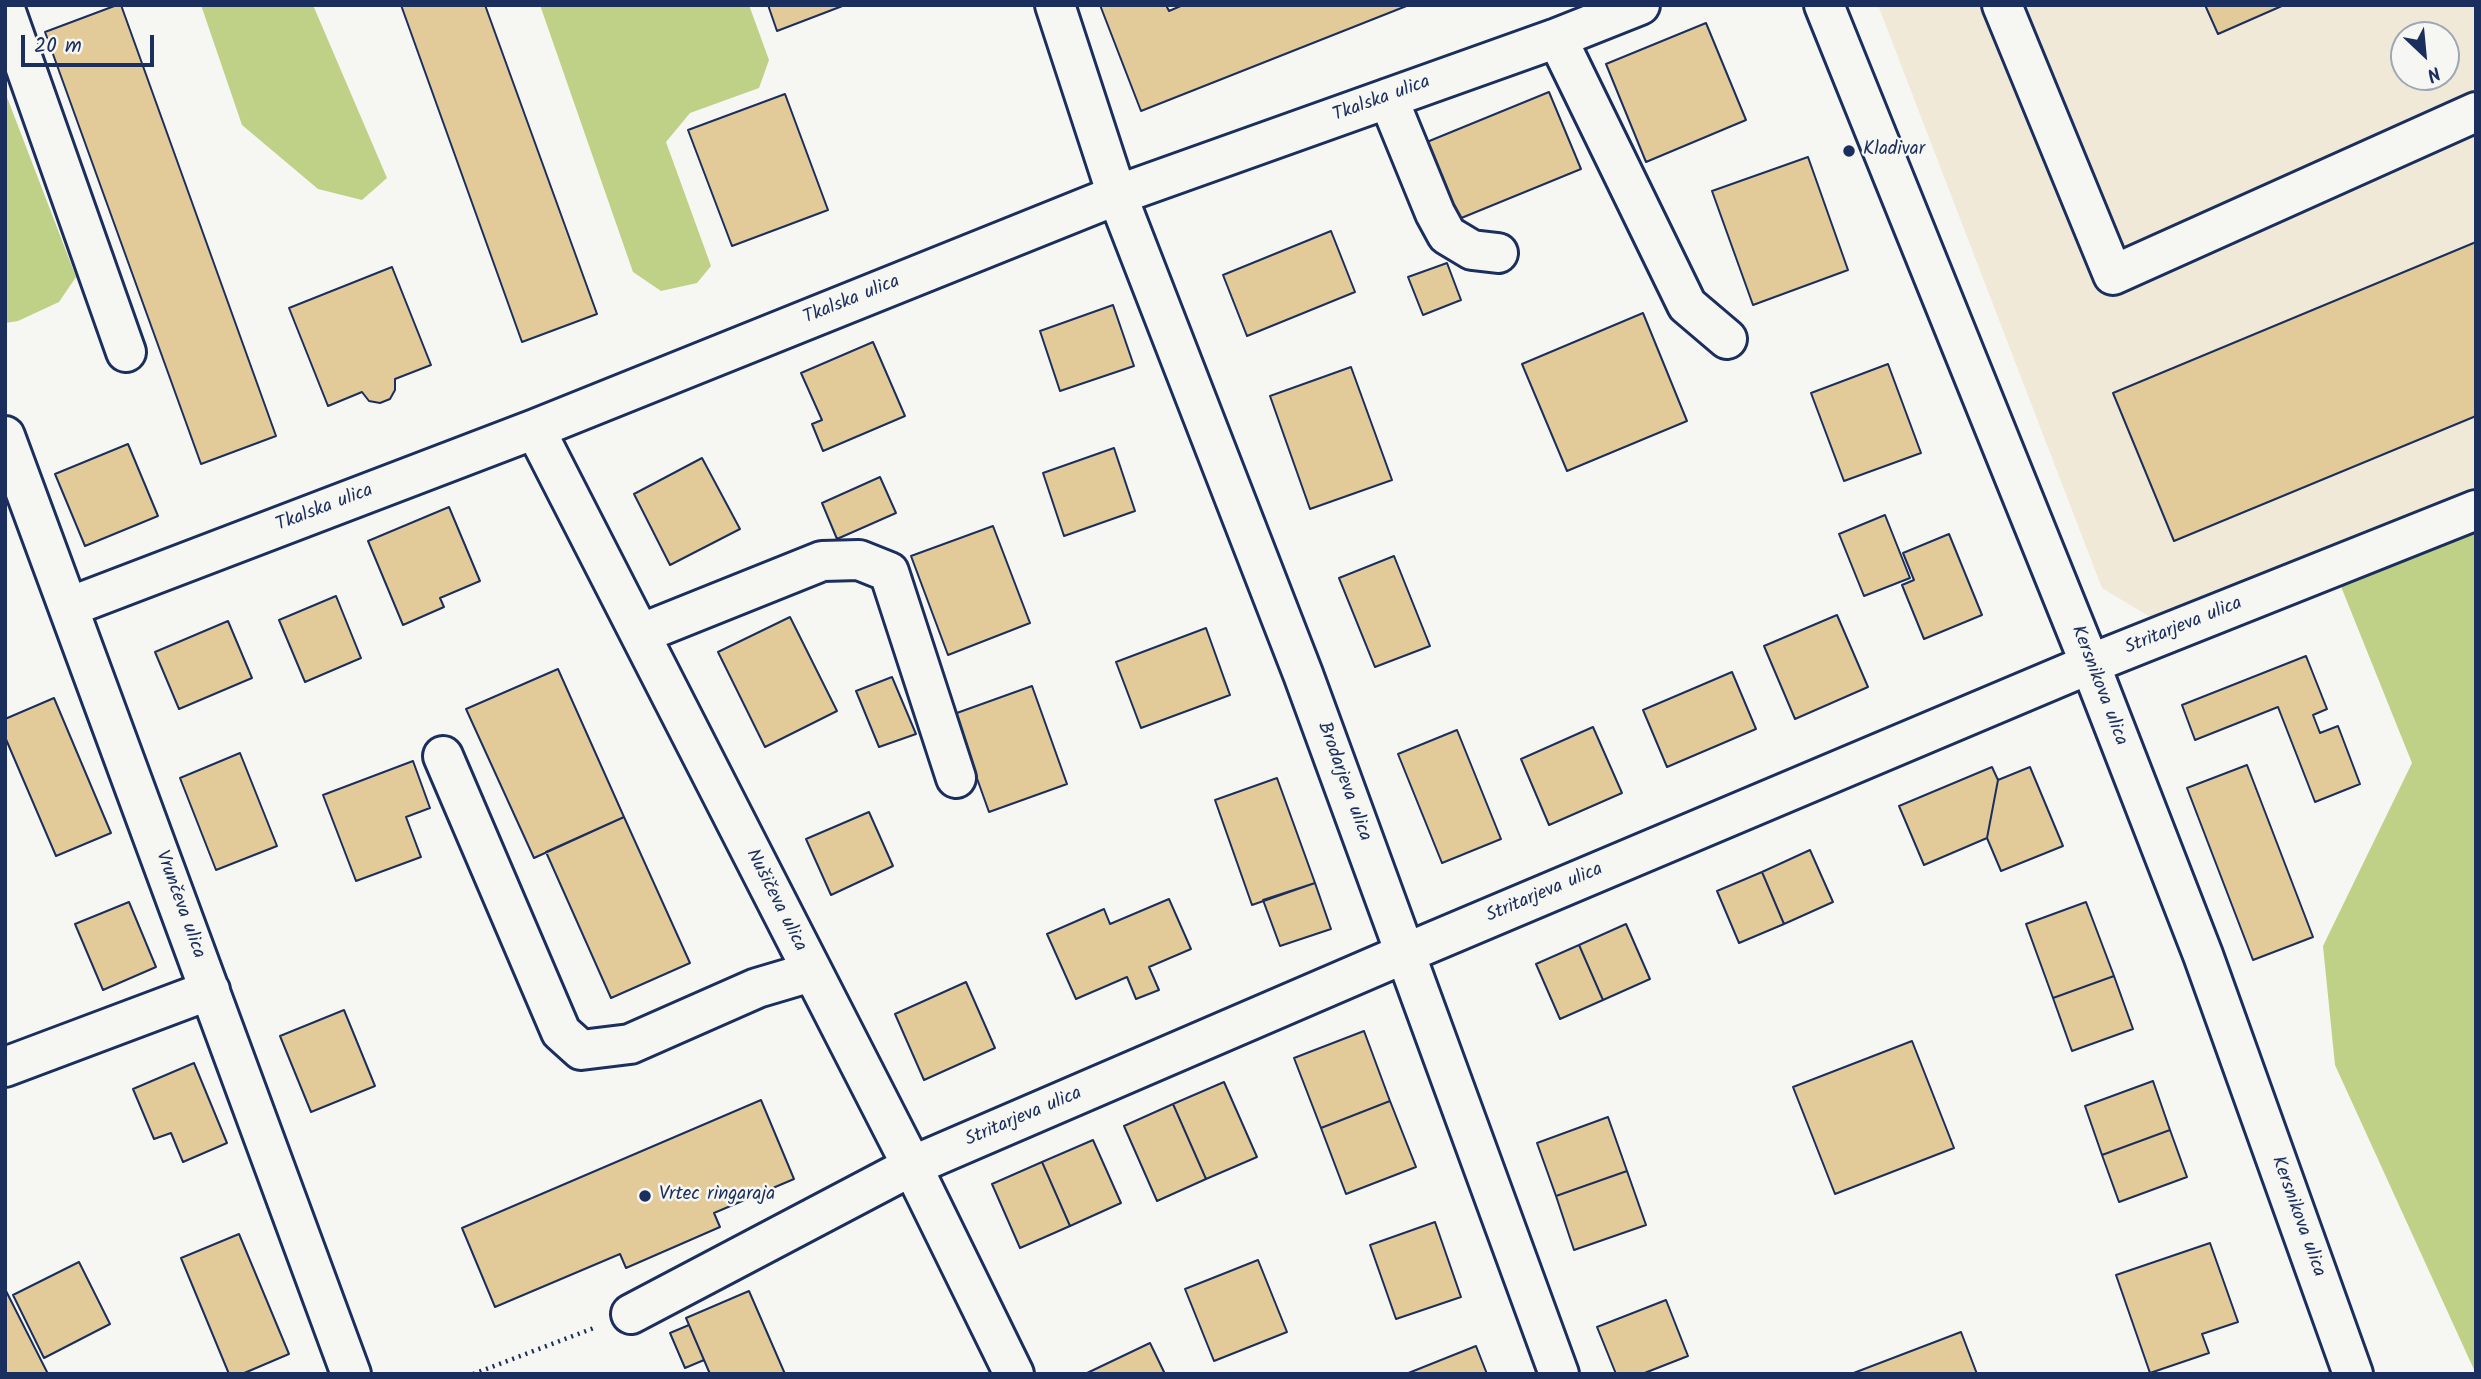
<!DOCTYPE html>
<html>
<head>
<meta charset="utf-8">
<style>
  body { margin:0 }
  #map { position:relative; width:2481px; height:1379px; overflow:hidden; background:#f6f6f2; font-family:Kalam,sans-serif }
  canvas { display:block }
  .frame { position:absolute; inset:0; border:7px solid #1b2f5e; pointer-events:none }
  .north { position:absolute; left:2390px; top:21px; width:70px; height:70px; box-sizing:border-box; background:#f6f6f2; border:2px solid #9ea6b7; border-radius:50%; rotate:154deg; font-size:19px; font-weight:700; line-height:28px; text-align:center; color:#1b2f5e }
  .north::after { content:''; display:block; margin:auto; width:24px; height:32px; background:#1b2f5e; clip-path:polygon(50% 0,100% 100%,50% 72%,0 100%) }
  .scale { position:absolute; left:21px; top:35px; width:133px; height:32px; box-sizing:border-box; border:4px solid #1b2f5e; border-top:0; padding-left:9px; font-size:21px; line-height:24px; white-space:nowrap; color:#1b2f5e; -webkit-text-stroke:5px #f6f6f2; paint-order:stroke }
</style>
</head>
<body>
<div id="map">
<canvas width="2481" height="1379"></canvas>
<div class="frame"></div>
<div class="north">N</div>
<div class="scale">20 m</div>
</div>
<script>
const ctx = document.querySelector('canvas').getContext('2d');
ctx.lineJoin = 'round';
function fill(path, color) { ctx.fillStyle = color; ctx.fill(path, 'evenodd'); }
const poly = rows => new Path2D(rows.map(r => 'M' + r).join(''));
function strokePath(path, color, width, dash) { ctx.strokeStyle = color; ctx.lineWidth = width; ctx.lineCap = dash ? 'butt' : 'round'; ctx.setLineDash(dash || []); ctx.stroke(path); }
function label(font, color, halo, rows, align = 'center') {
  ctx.font = font + ' Kalam,sans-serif'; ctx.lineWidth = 5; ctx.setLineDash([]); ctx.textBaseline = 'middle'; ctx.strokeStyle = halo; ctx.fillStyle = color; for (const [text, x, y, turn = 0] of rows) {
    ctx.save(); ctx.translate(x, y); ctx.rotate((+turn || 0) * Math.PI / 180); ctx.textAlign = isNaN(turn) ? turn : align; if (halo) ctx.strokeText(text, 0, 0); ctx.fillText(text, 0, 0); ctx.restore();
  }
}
const built = poly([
  [1878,5,2476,5,2476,528,2193,643,2102,588],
  [2404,35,2446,35,2446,77,2404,77]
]);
const green = poly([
  [201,5,313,5,387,178,362,200,318,189,242,125],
  [540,5,749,5,769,60,759,88,690,113,666,142,711,266,697,283,661,291,633,272],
  [5,92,76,277,59,302,18,321,5,323],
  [2476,528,2476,1374,2335,1065,2323,946,2412,763,2340,584]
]);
const building = poly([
  [117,5,121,5,276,436,201,464,45,32,117,5],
  [401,5,485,5,597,314,522,342,401,5],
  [768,5,845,5,777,31,768,5],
  [1100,5,1166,5,1169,11,1183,5,1409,5,1141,111,1100,5],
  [2205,5,2284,5,2218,34,2205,5],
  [1706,23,1746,120,1646,162,1606,64,1706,23],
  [1549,92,1581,169,1454,221,1422,144,1549,92],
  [785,94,828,210,732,246,688,130,785,94],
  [1808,157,1848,270,1753,305,1712,191,1808,157],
  [1331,231,1355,292,1247,336,1223,275,1331,231],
  [2476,242,2476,416,2174,541,2113,393,2476,242],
  [1447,263,1461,300,1423,315,1408,277,1447,263],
  [392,267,431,365,395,379,395,390,390,399,380,403,369,401,362,392,328,406,289,308,392,267],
  [1113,305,1134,366,1060,391,1040,331,1113,305],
  [1643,313,1687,421,1567,471,1522,364,1643,313],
  [873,342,905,416,823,451,812,424,822,420,801,373,873,342],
  [1888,364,1921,453,1844,481,1811,393,1888,364],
  [1351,367,1392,480,1310,509,1270,396,1351,367],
  [128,444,158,516,85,546,55,474,128,444],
  [1114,448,1135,511,1064,536,1043,473,1114,448],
  [702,458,740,529,670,565,634,494,702,458],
  [880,477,896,513,837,539,822,503,880,477],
  [449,507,480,581,440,598,444,607,403,625,368,541,449,507],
  [1885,515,1910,578,1864,596,1839,534,1885,515],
  [993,526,1030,623,948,655,911,556,993,526],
  [1949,534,1982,615,1924,639,1902,585,1914,580,1903,553,1949,534],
  [1394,556,1430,646,1375,667,1339,578,1394,556],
  [336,596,361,658,305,682,279,620,336,596],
  [1837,615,1868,687,1795,719,1764,646,1837,615],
  [790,617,837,711,765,747,718,652,790,617],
  [228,621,252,678,179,709,155,652,228,621],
  [1206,628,1230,695,1141,728,1116,662,1206,628],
  [2306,656,2327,709,2313,715,2320,733,2338,726,2360,784,2315,802,2278,707,2195,740,2182,705,2306,656],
  [558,669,624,817,534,858,466,709,558,669],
  [1732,672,1756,729,1667,767,1643,710,1732,672],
  [892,677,916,734,879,747,856,691,892,677],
  [1032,686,1067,784,989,812,954,714,1032,686],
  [54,698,111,833,56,856,5,737,5,719,54,698],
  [1593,727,1622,793,1549,825,1521,759,1593,727],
  [1457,730,1501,839,1442,863,1398,754,1457,730],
  [240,753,277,846,216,870,180,778,240,753],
  [413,761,430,808,406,817,421,857,356,881,323,795,413,761],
  [2247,765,2313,937,2253,960,2187,788,2247,765],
  [1992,767,1998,780,1987,838,1924,865,1899,806,1992,767],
  [2030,767,2063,846,2001,871,1987,838,1998,780,2030,767],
  [1277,778,1315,883,1252,905,1215,800,1277,778],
  [869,812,893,866,831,895,806,839,869,812],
  [624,817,690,963,611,998,546,852,624,817],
  [1810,850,1833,902,1784,924,1762,872,1810,850],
  [1762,872,1784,924,1739,943,1717,891,1762,872],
  [1315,883,1331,929,1280,946,1263,900,1315,883],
  [1169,899,1191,949,1149,967,1159,990,1136,999,1127,977,1076,999,1047,934,1104,909,1110,924,1169,899],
  [129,902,156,967,103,990,75,924,129,902],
  [2086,902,2114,976,2053,998,2026,924,2086,902],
  [1626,924,1650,979,1603,1000,1579,945,1626,924],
  [1579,945,1603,1000,1560,1019,1536,964,1579,945],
  [2114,976,2133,1029,2072,1051,2053,998,2114,976],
  [966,982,995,1048,924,1080,895,1014,966,982],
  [344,1010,375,1086,311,1112,280,1036,344,1010],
  [1364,1031,1390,1101,1321,1128,1294,1058,1364,1031],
  [1912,1041,1954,1148,1835,1194,1793,1087,1912,1041],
  [194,1063,227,1143,183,1162,171,1133,154,1139,133,1089,194,1063],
  [2153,1081,2170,1130,2102,1155,2085,1106,2153,1081],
  [1224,1082,1257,1157,1206,1179,1173,1104,1224,1082],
  [761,1100,794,1179,714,1213,720,1227,626,1268,620,1254,495,1307,462,1228,761,1100],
  [1390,1101,1416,1167,1346,1194,1321,1128,1390,1101],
  [1173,1104,1206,1179,1157,1201,1124,1126,1173,1104],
  [1608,1117,1627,1171,1556,1196,1537,1143,1608,1117],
  [2170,1130,2187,1177,2119,1202,2102,1155,2170,1130],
  [1093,1140,1121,1203,1070,1226,1042,1162,1093,1140],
  [1042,1162,1070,1226,1020,1248,992,1184,1042,1162],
  [1627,1171,1646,1225,1574,1250,1556,1196,1627,1171],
  [1435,1222,1461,1297,1396,1319,1370,1245,1435,1222],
  [239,1234,289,1354,242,1374,229,1374,181,1258,239,1234],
  [2210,1243,2238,1322,2202,1334,2209,1353,2150,1373,2116,1275,2210,1243],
  [1258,1260,1287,1332,1214,1361,1185,1289,1258,1260],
  [79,1262,110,1324,44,1358,13,1295,79,1262],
  [5,1289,48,1374,5,1374,5,1289],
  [749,1291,785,1374,710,1374,686,1318,749,1291],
  [1666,1300,1688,1356,1642,1374,1616,1374,1597,1327,1666,1300],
  [689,1325,704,1360,685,1368,670,1333,689,1325],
  [1961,1332,1977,1374,1851,1374,1961,1332],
  [1150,1343,1165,1374,1085,1374,1150,1343],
  [1476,1346,1487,1374,1406,1374,1476,1346]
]);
const path = poly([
  [473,1374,594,1328]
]);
const minor = poly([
  [1055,5,1117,195,1303,674,1559,1374],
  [1824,5,2090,664,2203,955,2353,1374],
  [2002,5,2113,275,2476,112],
  [5,9,126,352],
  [1557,38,1687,305,1727,339],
  [1388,98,1435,213,1447,235,1472,250,1498,253],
  [535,429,912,1166,1014,1374],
  [5,436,351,1374],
  [69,607,535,429,1117,195,1557,38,1640,5],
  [640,634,822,561,859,560,889,572,956,778],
  [443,756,561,1032,581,1050,630,1044,757,988,811,972],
  [5,1067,210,990],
  [631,1314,912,1166,1406,953,2090,664,2476,510]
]);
const markers = [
  [1849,151,7,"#1b2f5e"],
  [645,1196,7,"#1b2f5e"]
];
const streetNames = [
  ["Tkalska ulica",1382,100,-20],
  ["Tkalska ulica",852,301,-22],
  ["Tkalska ulica",325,509,-21],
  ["Stritarjeva ulica",2184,627,-22],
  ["Kersnikova ulica",2098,686,69],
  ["Brodarjeva ulica",1343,782,70],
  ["Stritarjeva ulica",1545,894,-23],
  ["Nušičeva ulica",775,901,63],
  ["Vrunčeva ulica",179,905,70],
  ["Stritarjeva ulica",1024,1118,-23],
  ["Kersnikova ulica",2297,1217,70]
];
const poiNames = [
  ["Kladivar",1863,151],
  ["Vrtec ringaraja",659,1196]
];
fill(built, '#f0e9d7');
fill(green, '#bfd186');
fill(building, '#e3ca99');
strokePath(building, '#1b2f5e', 2);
strokePath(minor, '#1b2f5e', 44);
strokePath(path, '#1b2f5e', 4.5, [2, 5]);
strokePath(minor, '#f6f6f2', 38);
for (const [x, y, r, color] of markers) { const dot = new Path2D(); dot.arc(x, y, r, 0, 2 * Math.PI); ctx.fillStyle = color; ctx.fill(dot); strokePath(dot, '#f6f6f2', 2.5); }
label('19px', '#1b2f5e', '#f6f6f2', streetNames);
label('19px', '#1b2f5e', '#f6f6f2', poiNames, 'left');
</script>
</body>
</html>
